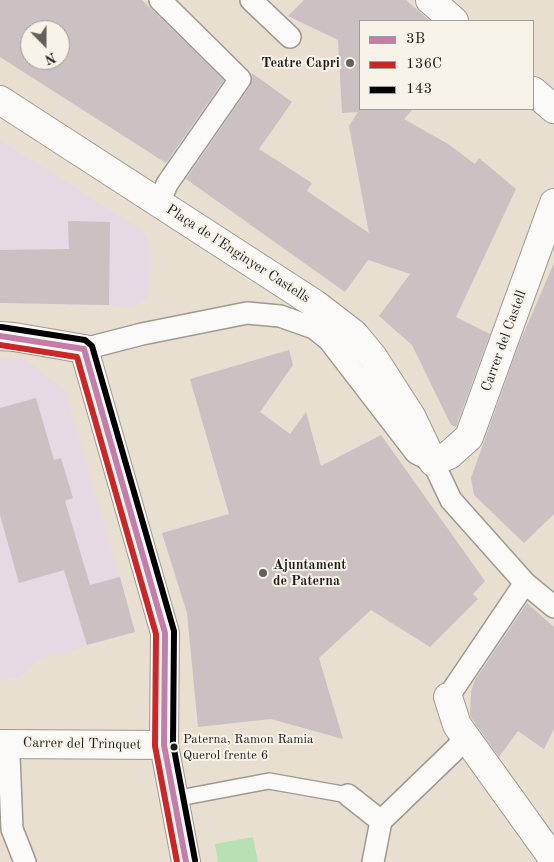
<!DOCTYPE html>
<html>
<head>
<meta charset="utf-8">
<style>
  body { margin:0 }
  #map { position:relative; width:554px; height:862px; overflow:hidden; background:#e8dfd0; font-family:"Old Standard TT",serif }
  canvas { display:block }
  .legend { position:absolute; left:359px; top:20px; width:175px; height:90px; box-sizing:border-box; background:#f7f3e8; border:1px solid #9f9d96; margin:0; padding:6px 9px; list-style:none; font-size:15px; color:#1c1c1c }
  .legend li { display:flex; align-items:center; gap:10px; height:25px }
  .legend b { width:25px; border:1px solid #9f9d96 }
  .north { position:absolute; left:20px; top:20px; width:50px; height:50px; box-sizing:border-box; background:#f7f3e8; border:1px solid #9f9d96; border-radius:50%; rotate:158deg; font-size:14px; font-weight:700; line-height:20px; text-align:center; color:#1c1c1c }
  .north::after { content:''; display:block; margin:auto; width:18px; height:22px; background:#63605b; clip-path:polygon(50% 0,100% 100%,50% 72%,0 100%) }
</style>
</head>
<body>
<div id="map">
<canvas width="554" height="862"></canvas>
<ul class="legend">
<li><b style="height:6px;background:#c47da6"></b>3B</li>
<li><b style="height:6px;background:#cc2727"></b>136C</li>
<li><b style="height:6px;background:#000"></b>143</li>
</ul>
<div class="north">N</div>
</div>
<script>
const ctx = document.querySelector('canvas').getContext('2d');
ctx.lineJoin = 'round';
function fill(path, color) { ctx.fillStyle = color; ctx.fill(path, 'evenodd'); }
const poly = rows => new Path2D(rows.map(r => 'M' + r).join(''));
function strokePath(path, color, width, dash) { ctx.strokeStyle = color; ctx.lineWidth = width; ctx.lineCap = dash ? 'butt' : 'round'; ctx.setLineDash(dash || []); ctx.stroke(path); }
function label(font, color, halo, rows, align = 'center') {
  ctx.font = font + ' "Old Standard TT",serif'; ctx.lineWidth = 4; ctx.setLineDash([]); ctx.textBaseline = 'middle'; ctx.strokeStyle = halo; ctx.fillStyle = color; for (const [text, x, y, turn = 0] of rows) {
    ctx.save(); ctx.translate(x, y); ctx.rotate((+turn || 0) * Math.PI / 180); ctx.textAlign = isNaN(turn) ? turn : align; if (halo) ctx.strokeText(text, 0, 0); ctx.fillText(text, 0, 0); ctx.restore();
  }
}
const built = poly([
  [0,140,142,230,149,242,151,255,149,294,143,301,133,306,0,303],
  [0,359,24,359,65,390,135,632,37,660,21,677,0,681]
]);
const green = poly([
  [253,837,258,862,218,862,215,844]
]);
const building = poly([
  [0,0,142,0,224,80,166,163,0,57],
  [30,30,60,30,60,60,30,60],
  [304,0,406,0,430,21,360,21,360,110,413,109,404,119,448,144,475,164,479,158,516,189,456,317,490,334,456,427,451,425,412,345,379,316,410,274,368,260,345,292,186,179,250,86,252,73,292,102,259,149,312,183,307,191,369,233,349,126,358,112,342,113,338,40,288,16],
  [68,221,110,222,109,305,0,303,0,250,69,249],
  [554,263,554,514,524,543,474,495,471,478,519,344],
  [289,350,293,365,260,412,290,434,306,412,321,466,381,435,485,581,473,594,478,599,430,647,371,610,319,658,343,739,271,719,198,727,187,613,162,533,229,514,190,379],
  [36,398,54,460,61,458,73,498,65,501,90,585,120,577,135,632,87,645,64,570,19,583,0,515,0,408],
  [527,603,554,627,554,729,544,749,518,731,499,757,470,716,471,691,475,680]
]);
const service = poly([
  [174,799,269,781,348,795]
]);
const pedestrian = poly([
  [251,0,290,37],
  [159,203,167,184,240,79,160,0],
  [84,349,142,334,247,313,280,316,314,328,329,340,416,453,433,462,451,500,525,583,554,607],
  [448,697,525,583],
  [9,757,12,829,25,862],
  [348,795,381,821],
  [381,821,467,738],
  [373,862,381,821]
]);
const minor = poly([
  [430,0,454,21],
  [533,91,554,109],
  [0,100,315,304,354,334,373,357,411,416,433,462,449,455,469,437,554,203],
  [84,349,165,633,164,745,186,862],
  [448,697,457,725,554,860],
  [0,744,164,745]
]);
const tertiary = poly([
  [0,336,14,337,84,349]
]);
const bus1 = poly([
  [0,336,84,349,165,633,164,745,186,862]
]);
const bus2 = poly([
  [0,345,77,357,156,634,155,746,177,862]
]);
const bus3 = poly([
  [1,327,85,340,92,346,174,631,173,744,195,860]
]);
const markers = [
  [350,63,5,"#63605b"],
  [263,573,5,"#63605b"],
  [174,747,4.5,"#1c1c1c"]
];
const busNames = [
  ["Paterna, Ramon Ramia",183,740],
  ["Querol frente 6",183,756]
];
const poiNames = [
  ["Teatre Capri",340,63],
  ["Ajuntament",273,565,"left"],
  ["de Paterna",273,581,"left"]
];
const streetNames = [
  ["Plaça de l'Enginyer Castells",238,254,33],
  ["Carrer del Castell",504,341,-70],
  ["Carrer del Trinquet",82,744,1]
];
fill(built, '#e5d9e3');
fill(green, '#b8e0b5');
fill(building, '#cbc0c2');
strokePath(service, '#9e9991', 18);
strokePath(pedestrian, '#9e9991', 24);
strokePath(minor, '#9e9991', 30);
strokePath(tertiary, '#9e9991', 30);
strokePath(service, '#fcfaf8', 15);
strokePath(pedestrian, '#fcfaf8', 21);
strokePath(minor, '#fcfaf8', 28);
strokePath(tertiary, '#fcfaf8', 28);
strokePath(bus1, '#c47da6', 6);
strokePath(bus2, '#cc2727', 6);
strokePath(bus3, '#000', 6);
for (const [x, y, r, color] of markers) { const dot = new Path2D(); dot.arc(x, y, r, 0, 2 * Math.PI); ctx.fillStyle = color; ctx.fill(dot); strokePath(dot, '#f7f3e8', 2); }
label('13px', '#1c1c1c', '#f7f3e8', busNames, 'left');
label('bold 14px', '#1c1c1c', '#f7f3e8', poiNames, 'right');
label('14px', '#1c1c1c', '#f7f3e8', streetNames);
</script>
</body>
</html>
